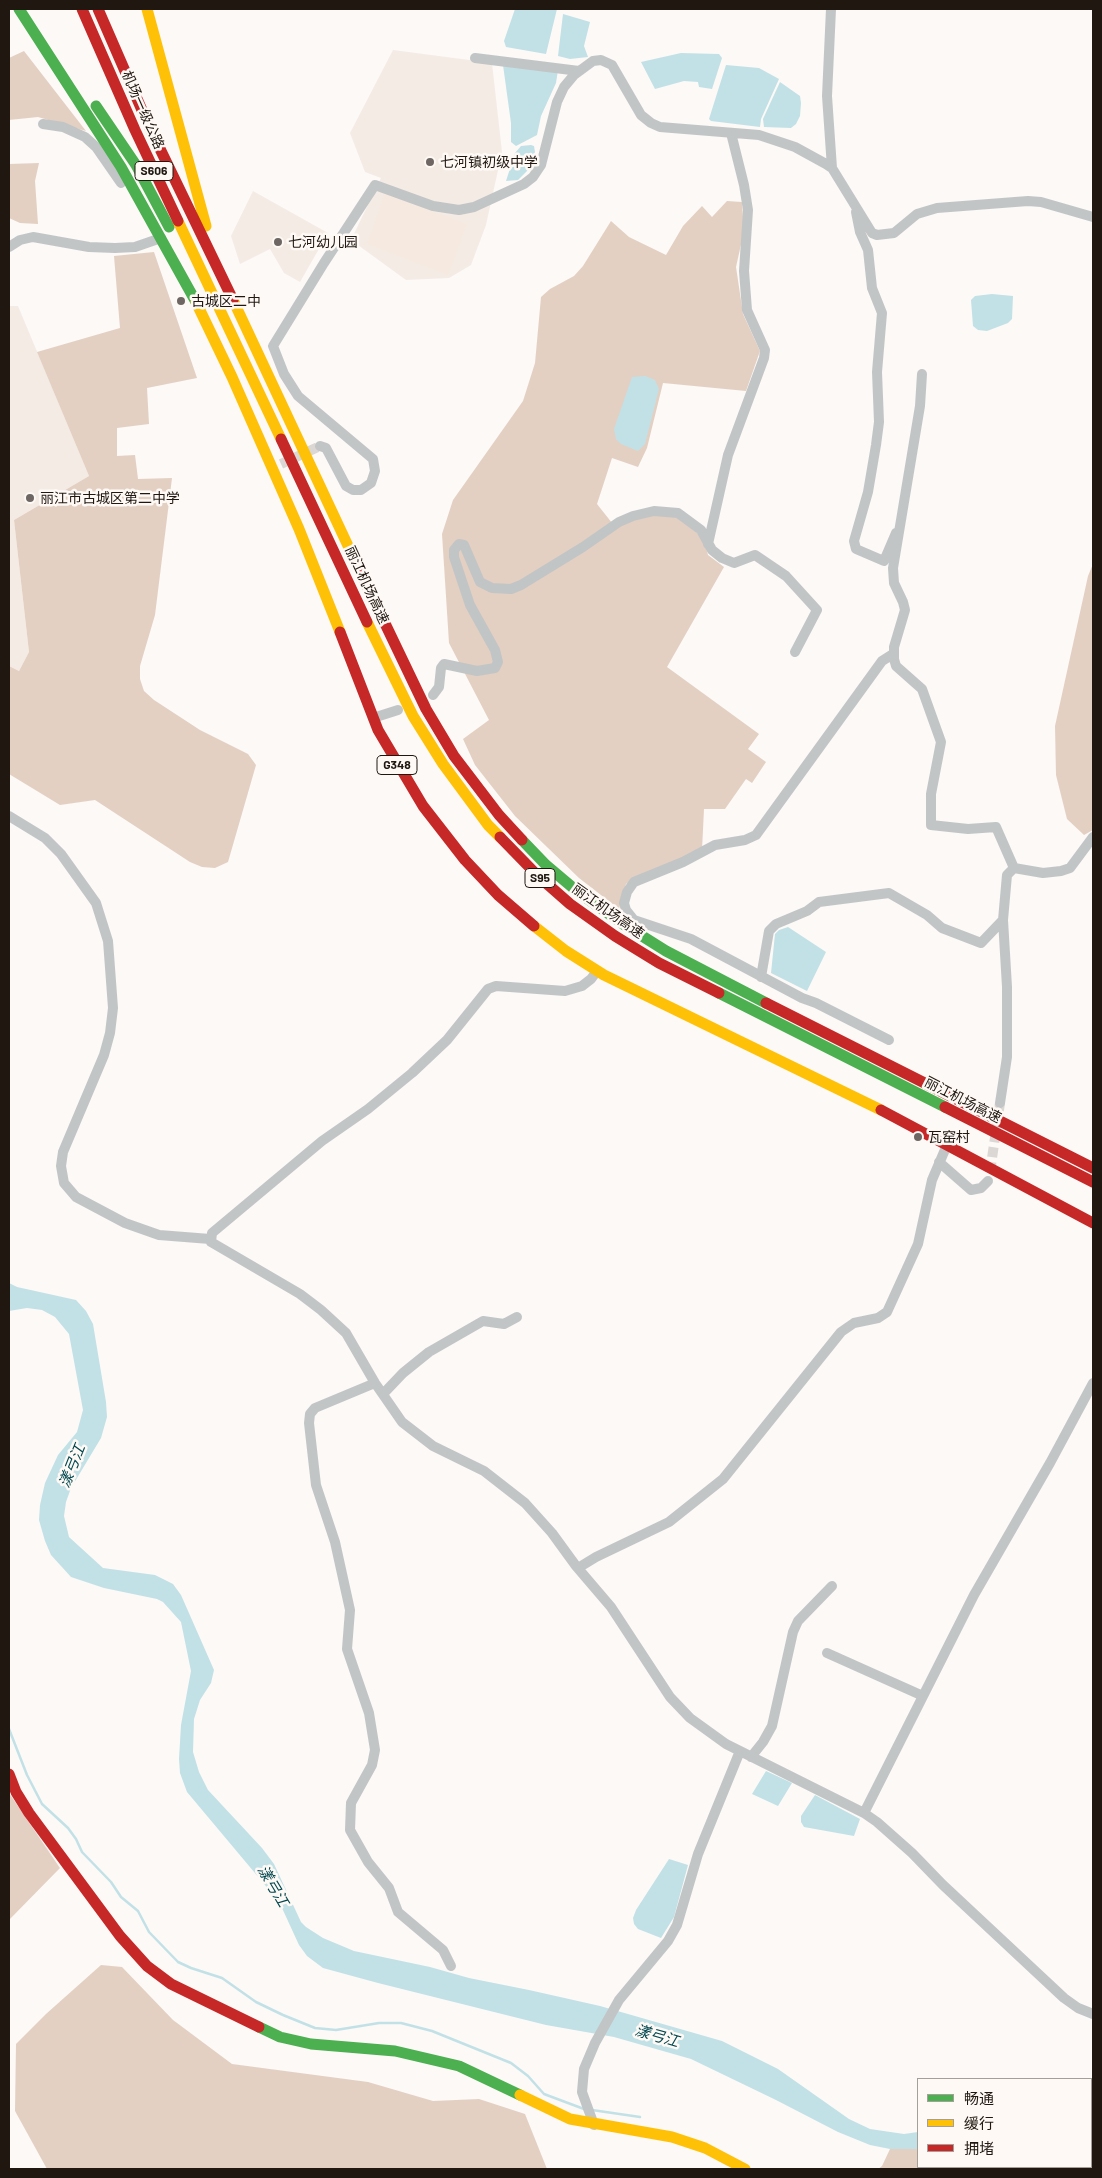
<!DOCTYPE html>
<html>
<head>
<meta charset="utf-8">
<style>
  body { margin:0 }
  #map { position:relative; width:1102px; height:2178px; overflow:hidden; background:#fcf9f7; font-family:Barlow,"Noto Sans SC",sans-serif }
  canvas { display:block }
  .frame { position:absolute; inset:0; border:10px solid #201711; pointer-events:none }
  .legend { position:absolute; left:917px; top:2078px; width:175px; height:90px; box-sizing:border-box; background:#fef9f5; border:1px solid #a59f9a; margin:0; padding:6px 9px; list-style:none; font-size:15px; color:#201711 }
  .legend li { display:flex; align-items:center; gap:10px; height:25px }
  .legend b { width:25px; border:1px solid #a59f9a }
</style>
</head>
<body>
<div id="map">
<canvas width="1102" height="2178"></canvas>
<div class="frame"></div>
<ul class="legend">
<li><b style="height:6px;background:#4caf50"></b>畅通</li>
<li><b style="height:6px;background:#ffc107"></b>缓行</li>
<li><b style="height:6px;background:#c62828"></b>拥堵</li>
</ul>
</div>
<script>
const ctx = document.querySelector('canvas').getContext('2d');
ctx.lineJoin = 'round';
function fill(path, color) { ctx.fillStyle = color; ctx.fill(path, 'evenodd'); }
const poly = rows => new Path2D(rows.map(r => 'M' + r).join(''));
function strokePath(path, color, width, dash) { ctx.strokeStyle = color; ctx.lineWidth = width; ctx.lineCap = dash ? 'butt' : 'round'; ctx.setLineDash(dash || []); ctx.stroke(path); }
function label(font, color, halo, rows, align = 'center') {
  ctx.font = font + ' Barlow,"Noto Sans SC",sans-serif'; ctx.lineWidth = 5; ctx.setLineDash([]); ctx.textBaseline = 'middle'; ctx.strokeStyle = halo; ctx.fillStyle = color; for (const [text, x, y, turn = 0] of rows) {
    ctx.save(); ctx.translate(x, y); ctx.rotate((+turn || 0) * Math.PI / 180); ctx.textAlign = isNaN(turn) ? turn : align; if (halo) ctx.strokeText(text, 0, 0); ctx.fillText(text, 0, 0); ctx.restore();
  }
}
const built = poly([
  [393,50,492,63,502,152,486,225,471,265,449,278,406,280,351,240,381,178,365,172,350,133],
  [253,191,328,233,300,282,284,273,270,249,240,264,231,236],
  [9,306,18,306,89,476,14,520,29,652,19,671,9,666]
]);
const green = poly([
  [385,193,467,224,448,275,367,244]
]);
const forest = poly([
  [24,51,86,131,38,117,9,120,9,58],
  [39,163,35,181,38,224,20,223,9,218,9,164],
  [727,201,742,202,744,231,736,267,743,314,760,351,746,391,663,383,647,448,638,467,612,458,597,504,616,528,637,518,667,513,677,516,704,539,708,555,724,567,667,667,759,734,748,749,766,762,752,783,746,779,725,809,704,809,702,850,635,877,626,884,619,909,579,878,515,816,475,765,463,739,489,720,449,643,442,534,453,500,523,401,535,363,541,297,550,289,574,276,583,266,611,221,629,237,666,255,683,226,702,206,712,217],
  [154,252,197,378,147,388,149,424,117,428,117,456,135,455,138,479,172,478,155,615,140,666,140,679,144,691,154,700,200,730,248,754,256,765,228,862,215,868,202,867,190,862,95,800,60,805,9,774,9,666,19,671,29,652,14,520,89,476,37,352,120,328,114,256],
  [1093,564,1093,830,1084,835,1067,819,1056,775,1055,726,1088,576],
  [9,1793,60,1868,9,1920],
  [101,1965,122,1967,173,2020,232,2064,368,2082,433,2101,479,2099,525,2114,547,2169,47,2169,15,2111,16,2044,46,2014],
  [890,2149,918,2149,918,2167,1027,2167,1028,2169,878,2169,882,2166]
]);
const water = poly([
  [515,9,557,9,546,54,506,47,504,41],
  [563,14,590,22,584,46,588,57,570,59,558,56],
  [681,53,719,54,722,58,712,89,699,87,698,82,684,81,655,89,641,62],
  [503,65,558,70,556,83,541,116,537,135,516,146,511,142,511,123],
  [726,65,759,68,779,79,761,119,760,127,711,121,709,119],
  [780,82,800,96,801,103,800,116,796,124,791,128,764,127,763,119],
  [531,145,534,146,535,152,527,171,518,180,506,181,515,153,521,146],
  [992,294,1013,296,1012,319,1008,323,987,331,978,330,973,326,971,300,975,296],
  [645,376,655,380,659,389,645,444,638,451,621,444,616,439,614,429,632,377],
  [788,927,826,952,807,991,771,973,775,934,779,930],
  [9,1283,17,1287,76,1300,86,1311,93,1324,106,1402,107,1417,101,1438,71,1488,66,1502,64,1516,69,1537,103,1568,155,1575,173,1584,181,1595,214,1670,211,1683,200,1700,194,1719,193,1752,199,1772,208,1790,262,1848,274,1864,301,1922,306,1927,323,1938,354,1951,430,1967,469,1978,529,1990,600,2006,722,2041,778,2069,849,2119,870,2129,904,2134,918,2132,918,2149,890,2149,870,2145,838,2132,776,2100,691,2059,614,2037,546,2025,378,1983,323,1968,307,1956,299,1945,282,1908,270,1891,187,1792,180,1773,179,1759,181,1725,191,1671,181,1622,163,1602,157,1599,104,1588,71,1577,51,1555,45,1541,39,1520,40,1505,45,1483,58,1455,77,1432,83,1410,69,1334,55,1317,42,1310,27,1308,9,1311],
  [766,1771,792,1783,778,1806,752,1794],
  [815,1795,860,1819,854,1836,804,1827,801,1822,801,1816],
  [669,1859,688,1865,674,1917,661,1938,638,1929,634,1924,633,1918,636,1910]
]);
const stream = poly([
  [9,1729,27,1775,42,1804,68,1828,76,1839,82,1852,111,1882,121,1897,138,1911,149,1932,178,1962,191,1968,222,1978,256,2002,283,2015,315,2028,336,2030,379,2023,401,2023,432,2031,511,2063,528,2076,544,2094,584,2109],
  [592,2110,640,2117]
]);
const streetTunnel = poly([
  [281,464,320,446],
  [990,1172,1000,1103]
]);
const street = poly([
  [831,9,827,96,832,168],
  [475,58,579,71],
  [43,124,63,127,85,137,96,147,121,183],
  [856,212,860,232,868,250,872,288,882,313,877,372,879,422,876,445,868,492,854,541,856,549,884,561,896,533],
  [9,247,20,240,33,237,89,247,115,248,135,247,161,238],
  [922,374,920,406,893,568,894,583,903,602,905,610,894,647,894,659,896,666,922,689,941,742,931,794,931,825,968,829,996,827,1014,868],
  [320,446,326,448,346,486,353,490,361,490,371,483,375,471,373,459,298,396,284,374,273,346,324,263,375,185,433,206,459,210,474,207,524,184,533,177,541,165,557,102,564,87,574,75,593,61,601,60,612,65,641,115,651,123,660,127,759,135,795,147,826,164,832,168,872,233,877,235,894,233,917,214,937,208,1028,201,1041,202,1093,217],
  [708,544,728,455,764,358,765,350,747,310,744,271,748,210,744,185,731,133],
  [433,695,439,687,441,668,444,664,477,671,495,668,498,662,495,650,470,605,454,557,454,550,459,544,464,545,480,582,492,588,511,589,521,585,583,547,619,522,633,516,654,511,678,513,701,530,712,550,722,558,734,563,755,555,786,576,817,610,795,652],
  [373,718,398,710],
  [9,816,45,838,61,854,96,903,108,941,113,1008,110,1033,104,1055,63,1152,61,1166,64,1183,76,1197,125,1223,159,1235,210,1239],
  [597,971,591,979,582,986,565,991,496,986,488,989,447,1040,412,1073,368,1109,322,1141,212,1233,211,1242,300,1294,321,1310,346,1333,375,1383,402,1422,433,1446,484,1471,525,1503,552,1533,576,1566,611,1607,670,1697,690,1718,726,1744,864,1813,877,1822,912,1853,943,1885,1064,1998,1078,2008,1093,2014],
  [761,977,769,931,776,924,807,911,819,902,889,893,927,915,942,928,981,943,1003,920],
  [889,1040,816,1003,802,998,691,939,634,920,626,910,624,903,627,892,634,882,683,862,715,845,745,840,756,835,882,661,893,654],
  [1000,1103,1007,1057,1007,987,1003,920,1007,875,1014,868,1043,873,1061,871,1070,868,1093,837],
  [939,1162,971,1190,981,1188,988,1181],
  [375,1383,315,1408,310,1414,309,1423,316,1485,335,1542,350,1610,347,1649,369,1713,375,1750,372,1765,351,1803,350,1830,368,1862,389,1888,398,1912,443,1950,451,1966],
  [383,1394,403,1373,429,1352,483,1321,504,1324,517,1317],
  [578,1568,596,1557,669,1522,723,1479,841,1332,854,1323,878,1318,887,1312,918,1244,932,1180,947,1145],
  [827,1653,923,1696],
  [751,1757,763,1742,772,1726,793,1632,798,1621,832,1586],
  [864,1813,974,1595,1050,1463,1093,1383],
  [594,2125,582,2092,584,2069,595,2043,619,2000,668,1941,677,1925,698,1854,740,1751]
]);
const fast = poly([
  [19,9,121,167,196,302],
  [96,106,136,165,169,227],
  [522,840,546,865,578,892,623,924,666,951,766,1003],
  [719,993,945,1107],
  [259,2027,280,2037,311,2044,395,2051,459,2066,520,2095]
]);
const slow = poly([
  [147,9,206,226],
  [178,221,281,439],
  [233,300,357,565],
  [196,302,232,377,299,529,340,632],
  [367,622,413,716,443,764,488,825,500,837],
  [534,926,566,951,604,975,881,1110],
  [520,2095,570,2119,672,2137,705,2148,745,2169]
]);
const jam = poly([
  [82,9,135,130,178,221],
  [98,9,148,124,233,300],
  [281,439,367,622],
  [357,565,426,709,454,756,499,815,522,840],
  [340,632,378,730,423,806,465,860,498,895,534,926],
  [500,837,537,875,570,904,615,936,659,963,719,993],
  [766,1003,1093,1168],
  [945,1107,1093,1182],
  [881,1110,1093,1223],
  [9,1774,16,1792,29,1813,120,1936,147,1966,171,1984,259,2027]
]);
const markers = [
  [430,162,5,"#6d6662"],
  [278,242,5,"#6d6662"],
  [181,301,5,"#6d6662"],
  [30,498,5,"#6d6662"],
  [918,1137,5,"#6d6662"]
];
const shields = [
  [154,171,38],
  [397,765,40],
  [540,878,30]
];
const shieldNames = [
  ["S606",154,171],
  ["G348",397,765],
  ["S95",540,878]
];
const streetNames = [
  ["机场一级公路",143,110,66],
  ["丽江机场高速",367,585,65],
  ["丽江机场高速",608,911,35],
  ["丽江机场高速",963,1100,27]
];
const poiNames = [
  ["七河镇初级中学",440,162],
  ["七河幼儿园",288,242],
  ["古城区二中",191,301],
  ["丽江市古城区第二中学",40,498],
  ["瓦窑村",928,1137]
];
const waterNames = [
  ["漾弓江",72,1466,-68],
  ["漾弓江",273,1886,59],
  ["漾弓江",657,2036,16]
];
fill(built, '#f4ebe5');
fill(green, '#f6eae0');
fill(forest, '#e3d0c2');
fill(water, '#c2e1e6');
strokePath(stream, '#c2e1e6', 2.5);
strokePath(streetTunnel, '#dbd7d4', 10, [10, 5]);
strokePath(street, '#c2c5c6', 10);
strokePath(fast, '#4caf50', 11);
strokePath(slow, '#ffc107', 11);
strokePath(jam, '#c62828', 11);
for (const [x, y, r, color] of markers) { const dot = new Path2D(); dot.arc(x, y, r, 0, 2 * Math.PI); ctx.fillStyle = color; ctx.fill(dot); strokePath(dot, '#fef9f5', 2); }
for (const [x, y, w] of shields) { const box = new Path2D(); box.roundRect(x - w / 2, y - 9.5, w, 19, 4); ctx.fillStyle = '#fef9f5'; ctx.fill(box); strokePath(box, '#201711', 1); }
label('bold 12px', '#201711', null, shieldNames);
label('14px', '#201711', '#fef9f5', streetNames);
label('14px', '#201711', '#fef9f5', poiNames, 'left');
label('italic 15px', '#004750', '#fef9f5', waterNames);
</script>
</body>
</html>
